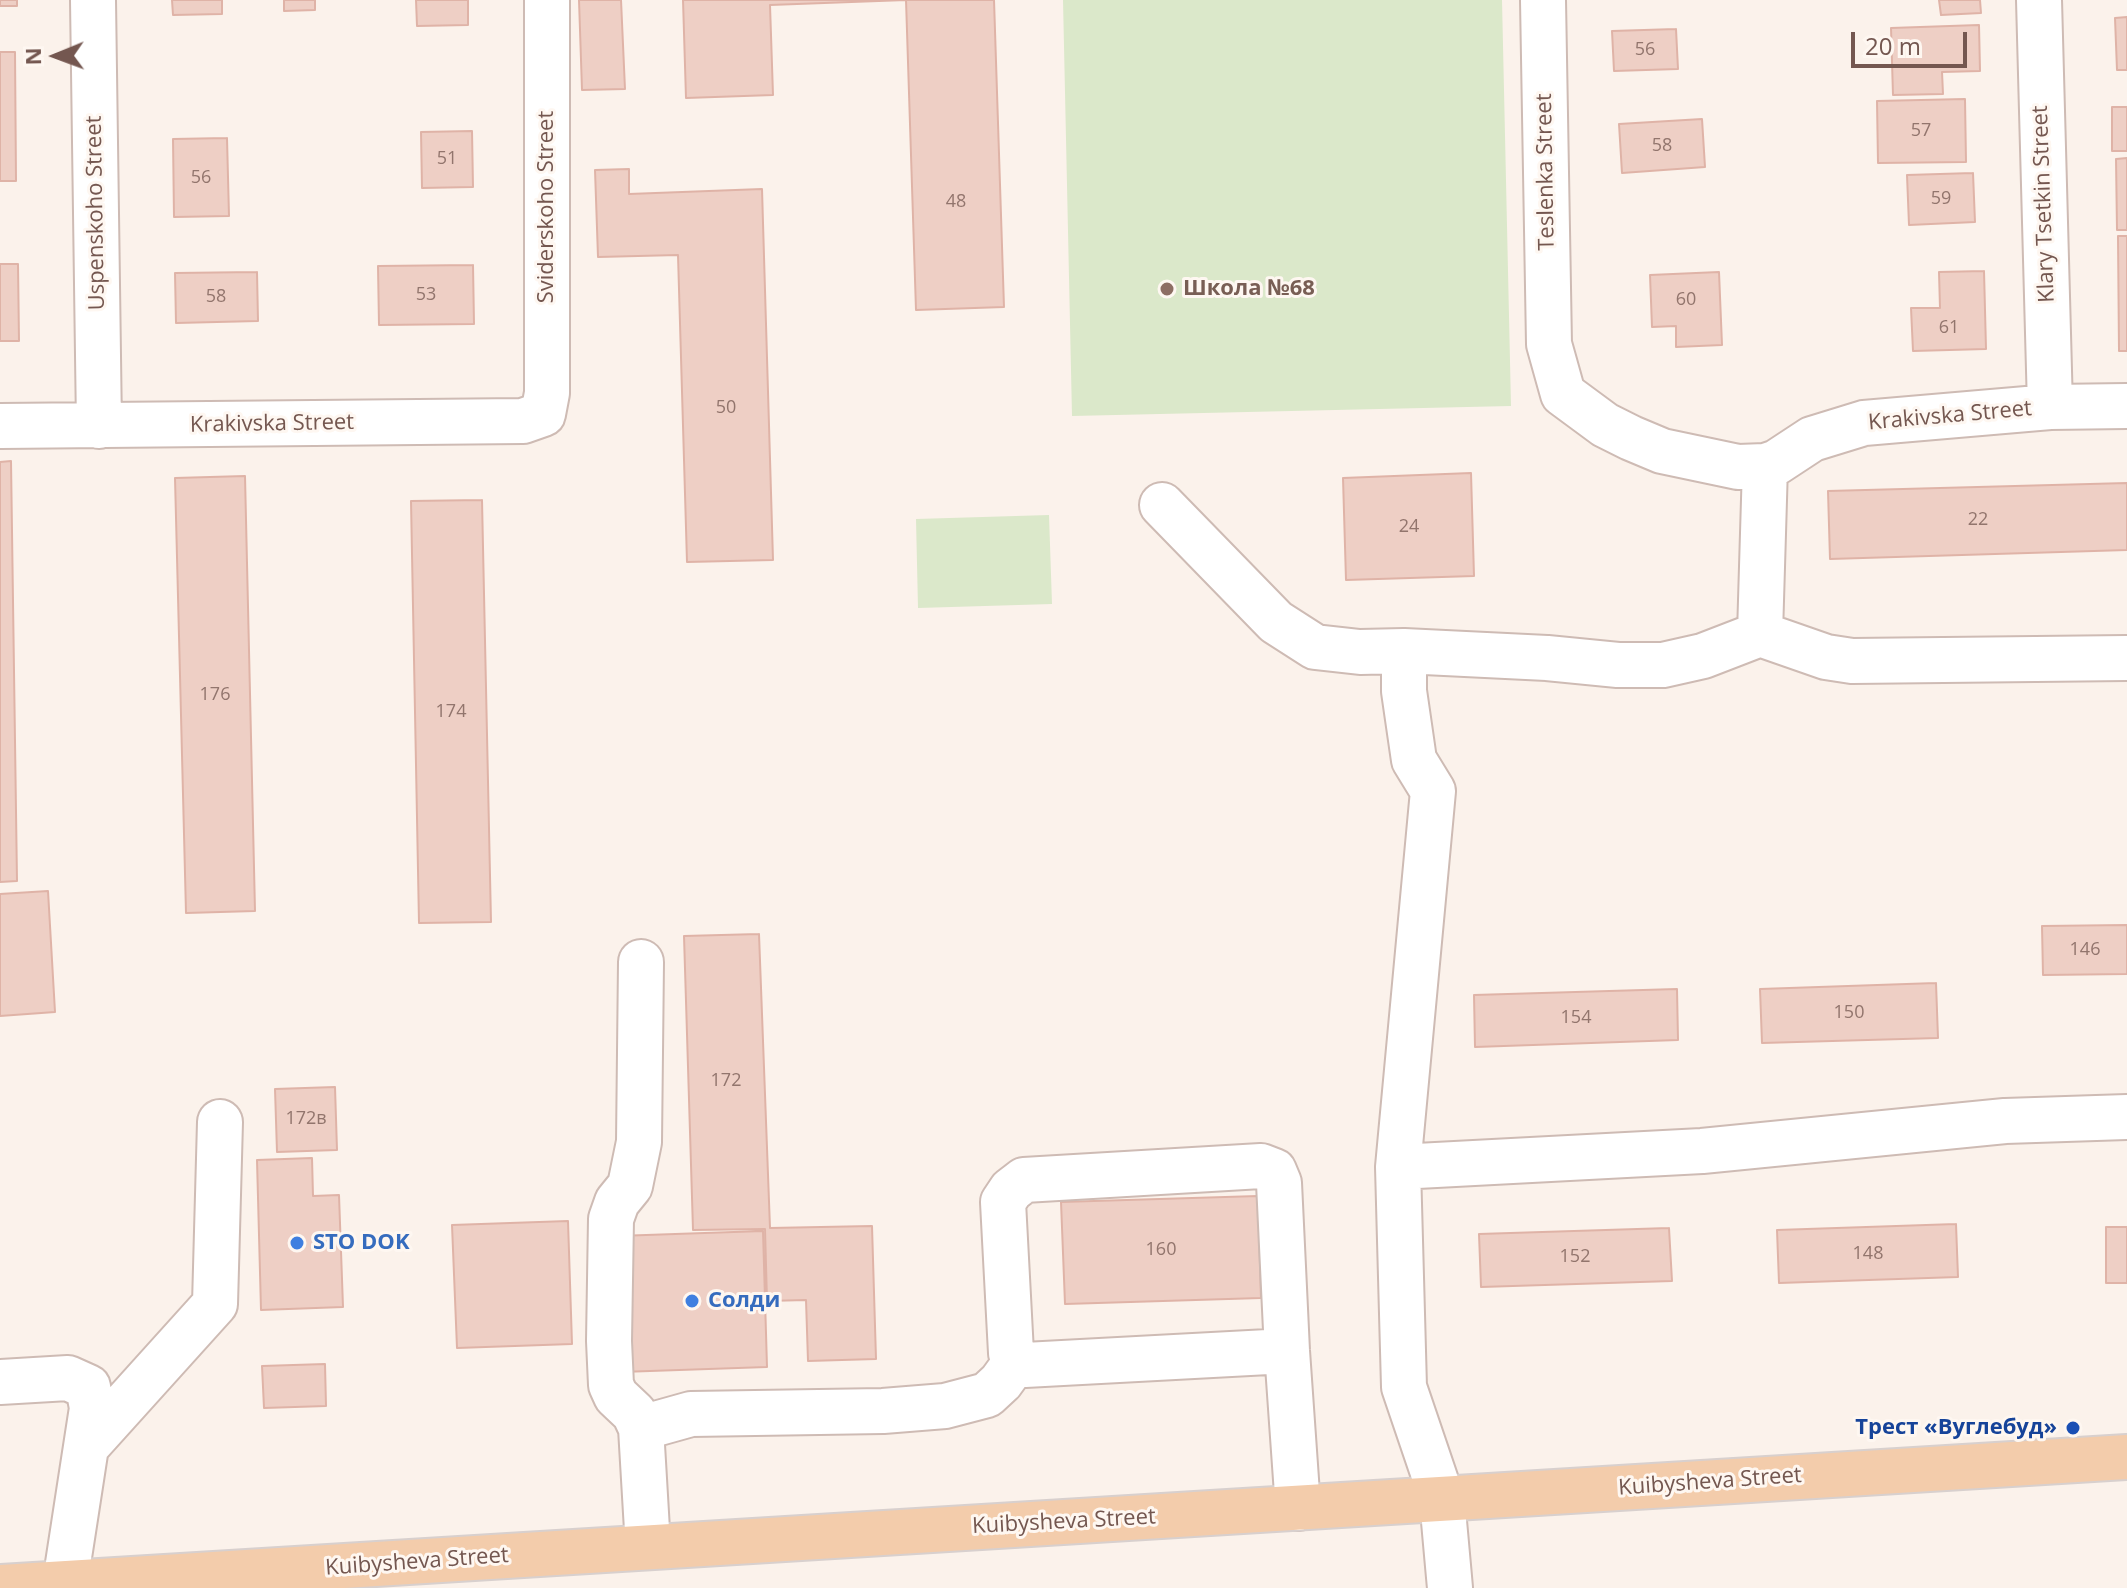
<!DOCTYPE html>
<html>
<head>
<meta charset="utf-8">
<style>
  body { margin:0 }
  #map { position:relative; width:2127px; height:1588px; overflow:hidden; background:#fbf2eb; font-family:"Open Sans",sans-serif }
  canvas { display:block }
  .north { position:absolute; left:16px; top:16px; width:80px; height:80px; -webkit-text-stroke:6px #fef7f1; paint-order:stroke; rotate:269deg; font-size:22px; font-weight:700; line-height:32px; text-align:center; color:#745750 }
  .north::after { content:''; display:block; margin:auto; width:28px; height:36px; background:#745750; clip-path:polygon(50% 0,100% 100%,50% 72%,0 100%) }
  .scale { position:absolute; left:1851px; top:32px; width:116px; height:36px; box-sizing:border-box; border:4px solid #745750; border-top:0; padding-left:10px; font-size:24px; line-height:28px; white-space:nowrap; color:#745750; -webkit-text-stroke:6px #fef7f1; paint-order:stroke }
</style>
</head>
<body>
<div id="map">
<canvas width="2127" height="1588"></canvas>
<div class="north">N</div>
<div class="scale">20 m</div>
</div>
<script>
const ctx = document.querySelector('canvas').getContext('2d');
ctx.lineJoin = 'round';
function fill(path, color) { ctx.fillStyle = color; ctx.fill(path, 'evenodd'); }
const poly = rows => new Path2D(rows.map(r => 'M' + r).join(''));
function strokePath(path, color, width, dash) { ctx.strokeStyle = color; ctx.lineWidth = width; ctx.lineCap = dash ? 'butt' : 'round'; ctx.setLineDash(dash || []); ctx.stroke(path); }
function label(font, color, halo, rows, align = 'center') {
  ctx.font = font + ' "Open Sans",sans-serif'; ctx.lineWidth = 6; ctx.setLineDash([]); ctx.textBaseline = 'middle'; ctx.strokeStyle = halo; ctx.fillStyle = color; for (const [text, x, y, turn = 0] of rows) {
    ctx.save(); ctx.translate(x, y); ctx.rotate((+turn || 0) * Math.PI / 180); ctx.textAlign = isNaN(turn) ? turn : align; if (halo) ctx.strokeText(text, 0, 0); ctx.fillText(text, 0, 0); ctx.restore();
  }
}
const green = poly([
  [1063,0,1502,0,1511,406,1072,416],
  [1049,515,1052,604,918,608,916,519]
]);
const building = poly([
  [0,0,17,0,17,6,0,6,0,0],
  [172,0,222,0,222,14,173,15,172,0],
  [284,0,315,0,315,10,284,11,284,0],
  [416,0,468,0,468,25,417,26,416,0],
  [579,0,621,0,625,89,582,90,579,0],
  [683,0,994,0,1004,307,916,310,906,0,770,5,773,95,686,98,683,0],
  [1939,0,1980,0,1981,13,1941,15,1939,0],
  [2127,17,2127,70,2117,70,2115,18,2127,17],
  [1979,25,1980,71,1942,72,1943,94,1893,95,1891,28,1979,25],
  [1676,29,1678,69,1614,71,1612,31,1676,29],
  [0,52,15,52,16,181,0,181,0,52],
  [1965,99,1966,162,1878,163,1877,101,1965,99],
  [2112,107,2127,107,2127,151,2112,151,2112,107],
  [1702,119,1705,167,1622,173,1619,124,1702,119],
  [472,131,473,187,422,188,421,132,472,131],
  [227,138,229,216,174,217,173,139,227,138],
  [2127,158,2127,230,2117,230,2116,159,2127,158],
  [629,169,629,194,762,189,773,560,687,562,678,255,598,257,595,170,629,169],
  [1973,173,1975,222,1909,225,1907,175,1973,173],
  [2118,236,2127,236,2127,351,2119,351,2118,236],
  [0,264,18,264,19,341,0,341,0,264],
  [473,265,474,324,379,325,378,266,473,265],
  [1984,271,1986,349,1913,351,1911,308,1940,308,1939,272,1984,271],
  [257,272,258,321,176,323,175,273,257,272],
  [1719,272,1722,345,1676,347,1676,326,1652,327,1650,275,1719,272],
  [11,461,17,881,0,882,0,462,11,461],
  [1471,473,1474,576,1346,580,1343,478,1471,473],
  [245,476,255,911,186,913,175,478,245,476],
  [2127,483,2127,550,1830,559,1828,491,2127,483],
  [482,500,491,922,419,923,411,501,482,500],
  [48,891,55,1012,0,1016,0,894,48,891],
  [2127,925,2127,974,2043,975,2042,926,2127,925],
  [759,934,770,1228,872,1226,876,1359,808,1361,806,1300,767,1301,765,1229,693,1230,684,936,759,934],
  [1936,983,1938,1038,1762,1043,1760,989,1936,983],
  [1677,989,1678,1040,1475,1047,1474,995,1677,989],
  [335,1087,337,1150,277,1152,275,1089,335,1087],
  [312,1158,313,1196,339,1195,343,1307,261,1310,257,1160,312,1158],
  [1258,1196,1261,1298,1065,1304,1061,1202,1258,1196],
  [568,1221,572,1344,457,1348,452,1225,568,1221],
  [1956,1224,1958,1277,1779,1283,1777,1230,1956,1224],
  [2106,1227,2127,1227,2127,1283,2106,1283,2106,1227],
  [1669,1228,1672,1281,1481,1287,1479,1234,1669,1228],
  [763,1231,767,1367,621,1372,617,1236,763,1231],
  [325,1364,326,1406,264,1408,262,1366,325,1364]
]);
const minor = poly([
  [93,0,99,426],
  [1543,0,1549,344,1563,394,1605,425,1631,438,1662,451,1738,467,1765,466,1777,462,1812,439,1864,423,2050,407,2127,406],
  [2039,0,2050,407],
  [0,426,523,421,543,414,547,393,547,0],
  [1162,505,1276,622,1315,647,1360,652,1404,651,1547,658,1618,665,1663,665,1703,656,1760,634,1826,657,1852,661,2127,658],
  [1760,634,1765,466],
  [1404,651,1404,691,1414,760,1433,791,1398,1167,1404,1387,1442,1499,1450,1588],
  [641,962,639,1142,630,1186,617,1202,611,1219,609,1341,611,1385,616,1396,634,1413,641,1428,648,1547],
  [1398,1167,1702,1151,2005,1121,2127,1117],
  [1287,1351,1025,1365,1014,1364,1011,1353,1003,1202,1011,1190,1024,1180,1261,1166,1274,1171,1279,1183,1287,1351,1298,1508],
  [0,1382,68,1378,88,1387,92,1408,65,1583],
  [641,1428,691,1414,883,1411,945,1406,987,1395,1001,1382,1014,1364],
  [86,1447,215,1304,220,1122]
]);
const major = poly([
  [0,1587,2127,1457]
]);
const markers = [
  [1167,289,8,"#8d6e63"],
  [297,1243,8,"#3f7fe0"],
  [692,1301,8,"#3f7fe0"],
  [2073,1428,8,"#1a4fb4"]
];
const numberNames = [
  ["56",1645,50],
  ["57",1921,131],
  ["58",1662,146],
  ["51",447,159],
  ["56",201,178],
  ["59",1941,199],
  ["48",956,202],
  ["53",426,295],
  ["58",216,297],
  ["60",1686,300],
  ["61",1949,328],
  ["50",726,408],
  ["22",1978,520],
  ["24",1409,527],
  ["176",215,695],
  ["174",451,712],
  ["146",2085,950],
  ["150",1849,1013],
  ["154",1576,1018],
  ["172",726,1081],
  ["172в",306,1119],
  ["160",1161,1250],
  ["148",1868,1254],
  ["152",1575,1257]
];
const streetNames = [
  ["Teslenka Street",1546,172,-91],
  ["Klary Tsetkin Street",2044,204,-92],
  ["Sviderskoho Street",547,207,-90],
  ["Uspenskoho Street",96,213,-91],
  ["Krakivska Street",1950,416,-5],
  ["Krakivska Street",272,424,-1],
  ["Kuibysheva Street",1710,1482,-4],
  ["Kuibysheva Street",1064,1522,-3],
  ["Kuibysheva Street",417,1562,-4]
];
const educationNames = [
  ["Школа №68",1183,289]
];
const shopNames = [
  ["STO DOK",313,1243],
  ["Солди",708,1301]
];
const transitNames = [
  ["Трест «Вуглебуд»",2057,1428]
];
fill(green, '#dbe8ca');
fill(building, '#eecfc5');
strokePath(building, '#dfb3a7', 2);
strokePath(minor, '#cebbb4', 48);
strokePath(major, '#d8d0ce', 48);
strokePath(minor, '#fff', 44);
strokePath(major, '#f3ccab', 44);
for (const [x, y, r, color] of markers) { const dot = new Path2D(); dot.arc(x, y, r, 0, 2 * Math.PI); ctx.fillStyle = color; ctx.fill(dot); strokePath(dot, '#fef7f1', 3); }
label('18px', '#92756d', null, numberNames);
label('22px', '#745750', '#fef7f1', streetNames);
label('bold 22px', '#785e54', '#fef7f1', educationNames, 'left');
label('bold 22px', '#366cbe', '#fef7f1', shopNames, 'left');
label('bold 22px', '#164399', '#fef7f1', transitNames, 'right');
</script>
</body>
</html>
